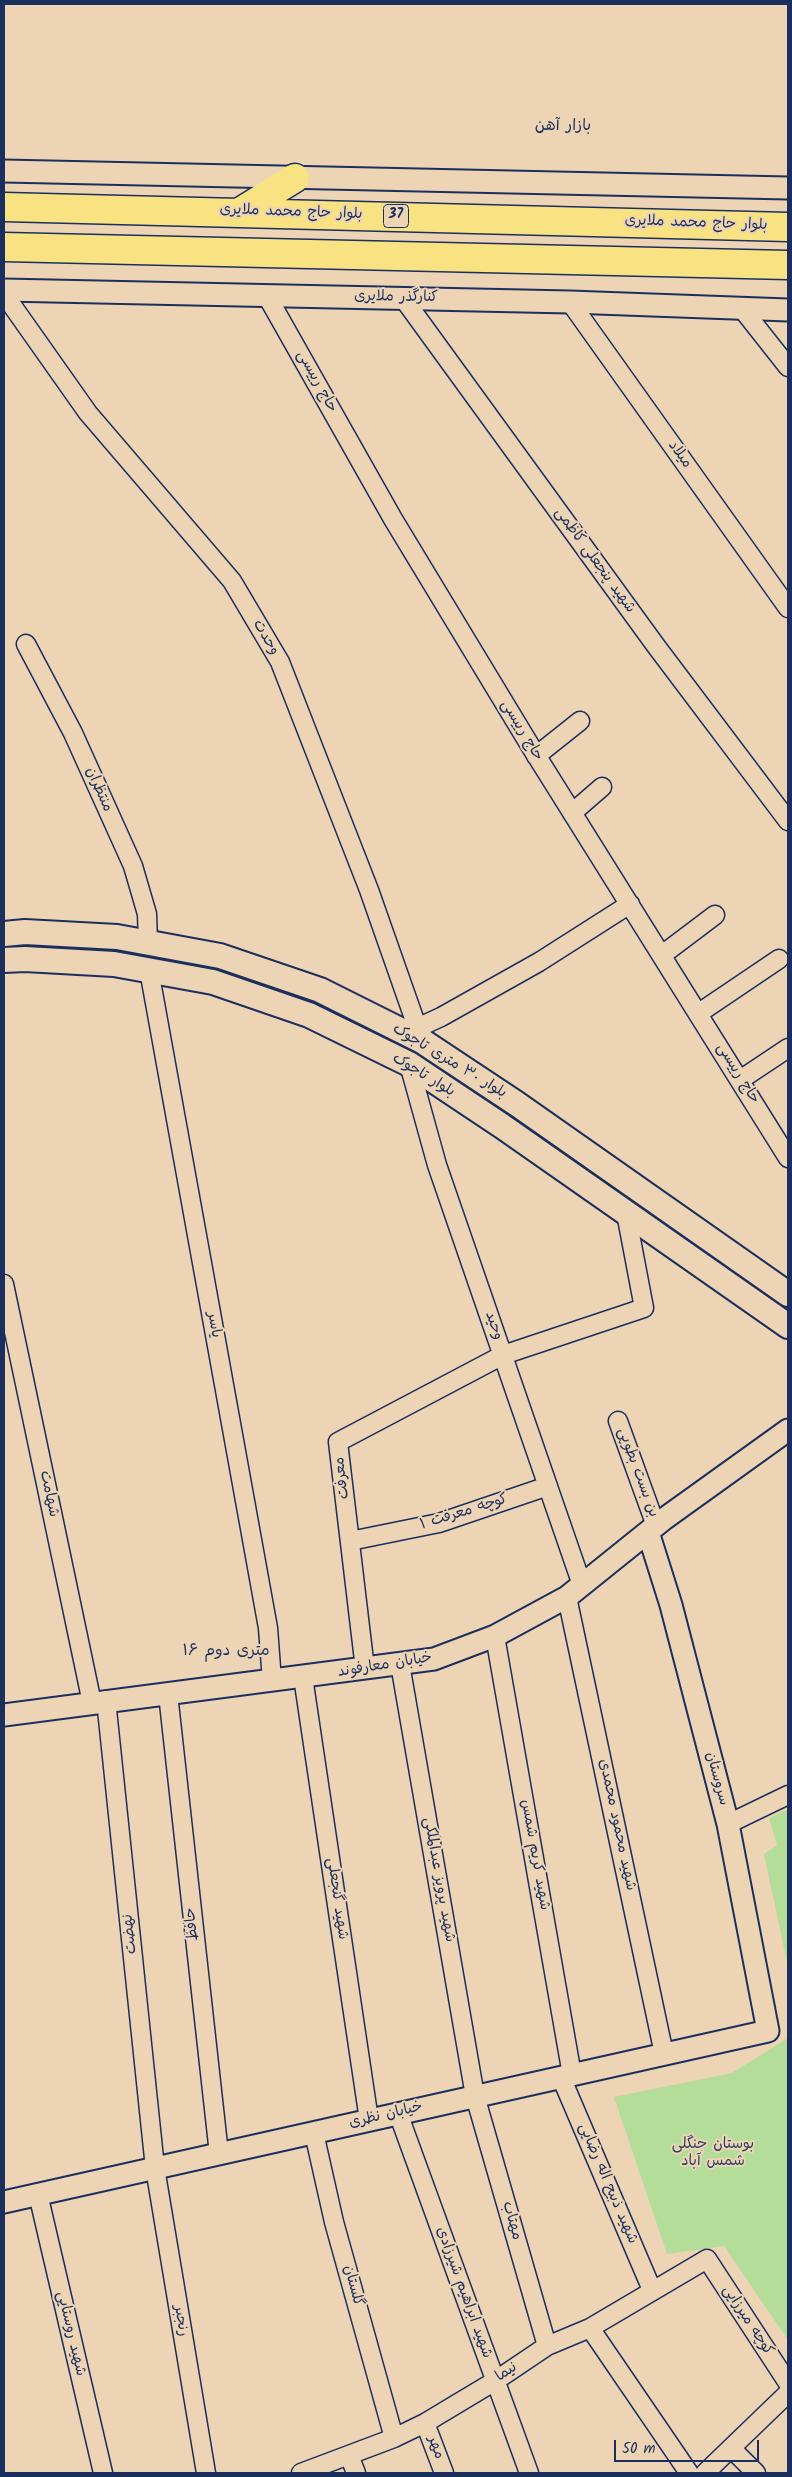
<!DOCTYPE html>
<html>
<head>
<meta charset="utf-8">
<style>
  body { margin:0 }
  #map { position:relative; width:792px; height:2477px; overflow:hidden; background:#edd4b4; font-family:Kalam,sans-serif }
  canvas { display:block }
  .frame { position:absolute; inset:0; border:5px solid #1b2f5e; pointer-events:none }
  .scale { position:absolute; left:614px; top:2440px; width:145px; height:22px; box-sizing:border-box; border:2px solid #1b2f5e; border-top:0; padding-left:6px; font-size:15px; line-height:18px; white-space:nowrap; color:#1b2f5e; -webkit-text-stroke:4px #edd4b4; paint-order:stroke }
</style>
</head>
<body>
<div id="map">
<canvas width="792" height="2477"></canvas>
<div class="frame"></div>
<div class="scale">50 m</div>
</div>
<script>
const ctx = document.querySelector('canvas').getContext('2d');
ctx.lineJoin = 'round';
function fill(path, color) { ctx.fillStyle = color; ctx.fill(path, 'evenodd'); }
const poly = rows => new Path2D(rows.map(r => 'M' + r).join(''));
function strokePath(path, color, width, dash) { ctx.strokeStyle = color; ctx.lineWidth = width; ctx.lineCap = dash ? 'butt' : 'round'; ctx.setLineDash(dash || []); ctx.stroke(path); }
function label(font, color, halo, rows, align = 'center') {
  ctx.font = font + ' Kalam,"Playpen Sans Arabic",sans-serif'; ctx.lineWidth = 4; ctx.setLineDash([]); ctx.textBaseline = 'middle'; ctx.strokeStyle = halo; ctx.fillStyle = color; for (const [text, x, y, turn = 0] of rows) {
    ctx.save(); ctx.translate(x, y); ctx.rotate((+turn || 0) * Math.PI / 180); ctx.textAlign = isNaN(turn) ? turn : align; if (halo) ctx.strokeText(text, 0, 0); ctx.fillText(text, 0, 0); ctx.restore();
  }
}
const green = poly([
  [788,1809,788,1967,764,1854,777,1845,769,1818],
  [788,2038,788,2340,724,2246,667,2254,614,2097,732,2073]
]);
const minor = poly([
  [4,294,88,413,232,581,280,662,369,890,422,1041],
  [267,296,393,519,531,747,788,1158],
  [403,298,656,646,788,821],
  [570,302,788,608],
  [743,310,788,367],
  [26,644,73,733,133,866,147,914,148,943],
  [536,756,580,721],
  [572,813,602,787],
  [662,955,715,915],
  [149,970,268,1628,272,1681],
  [699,1013,779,959],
  [417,1028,441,1017,539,962,630,904],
  [409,1064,437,1165,582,1585],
  [740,1080,788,1048],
  [4,1284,92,1703],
  [618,1421,656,1526],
  [350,1541,439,1523,548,1486],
  [567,1597,664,2054],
  [495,1636,572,2075],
  [400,1664,475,2096,547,2346],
  [365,1669,338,1442,503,1355,644,1308,626,1213],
  [303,1677,369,2120],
  [168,1694,219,2154],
  [106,1700,155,2168,206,2473],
  [728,1824,788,1795],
  [561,2077,652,2290],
  [398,2113,529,2473],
  [314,2133,334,2222,394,2438],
  [38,2194,103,2473],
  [590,2328,689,2473],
  [425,2423,444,2473],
  [731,2448,756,2473],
  [349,2455,356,2473],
  [301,2473,394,2438,425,2423,495,2381,547,2346,590,2328,707,2259,788,2383],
  [705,2473,788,2393]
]);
const tertiary = poly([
  [4,171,788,188],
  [4,290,570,302,788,310],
  [4,1715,434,1659,495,1636,567,1597,664,1519,788,1430],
  [4,2202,768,2031,728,1824,671,1605,648,1532]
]);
const secondary = poly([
  [4,934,25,932,117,937,220,956,320,990,422,1041,517,1104,788,1294],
  [4,960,25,959,114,964,213,982,309,1015,409,1064,502,1126,788,1326]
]);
const trunk = poly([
  [4,207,788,227],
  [240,212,295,178],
  [4,247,788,265]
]);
const shields = [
  [396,216,25]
];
const shieldNames = [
  ["37",396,216]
];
const streetNames = [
  ["بلوار حاج محمد ملایری",291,213,2],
  ["بلوار حاج محمد ملایری",696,224,2],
  ["کنارگذر ملایری",396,298,1],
  ["حاج رییسی",316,382,61],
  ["میلاد",679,455,54],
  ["شهید پنجعلی کاظمی",594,561,54],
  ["وحدت",265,638,60],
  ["حاج رییسی",521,731,59],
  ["منتظران",98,790,66],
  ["بلوار ۳۰ متری تاجوک",449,1062,31],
  ["حاج رییسی",737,1074,58],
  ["بلوار تاجوک",423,1076,31],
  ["یاسر",213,1325,80],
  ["وحید",493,1326,71],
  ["بن بست بطوپی",637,1473,70],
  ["معرفت",343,1478,-97],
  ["شهامت",48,1494,78],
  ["کوچه معرفت ۱",464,1513,-17],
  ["خیابان معارفوند",385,1666,-9],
  ["سروستان",716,1779,75],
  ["شهید محمود محمدی",616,1825,78],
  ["شهید کریم شمس",534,1855,80],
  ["شهید پرویز عبدالملکی",438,1880,80],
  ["شهید گنجعلی",336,1899,82],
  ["حافظ",193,1924,-96],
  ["نهضت",131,1934,-96],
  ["خیابان نظری",386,2116,-13],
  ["شهید ذبیح اله رضایی",607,2184,67],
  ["مهتاب",511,2221,74],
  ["گلستان",352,2286,75],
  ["شهید ابراهیم شیرزادی",463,2293,70],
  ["رنجبر",180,2321,81],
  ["کوچه میرزایی",747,2321,57],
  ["شهید روستایی",70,2334,77],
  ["نیما",507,2373,-34],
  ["مهر",435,2448,70]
];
const parkNames = [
  ["بوستان جنگلی",713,2145],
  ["شمس آباد",713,2162]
];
const neighbourhoodNames = [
  ["بازار آهن",563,127],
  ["۱۶ متری دوم",226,1652]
];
fill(green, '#b4dd9a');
strokePath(minor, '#1b2f5e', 21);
strokePath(tertiary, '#1b2f5e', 25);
strokePath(secondary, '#1b2f5e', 28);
strokePath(trunk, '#1b2f5e', 31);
strokePath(minor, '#edd4b4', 18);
strokePath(tertiary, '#edd4b4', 21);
strokePath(secondary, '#edd4b4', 24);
strokePath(trunk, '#f8e281', 28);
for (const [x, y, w] of shields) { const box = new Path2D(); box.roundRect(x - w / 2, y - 11.5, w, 23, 4); ctx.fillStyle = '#edd4b4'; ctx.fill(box); strokePath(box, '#1b2f5e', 1); }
label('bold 14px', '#1b2f5e', null, shieldNames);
label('15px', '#1b2f5e', '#edd4b4', streetNames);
label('15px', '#2a4064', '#edd4b4', parkNames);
label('16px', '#1b2f5e', '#edd4b4', neighbourhoodNames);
</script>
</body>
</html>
